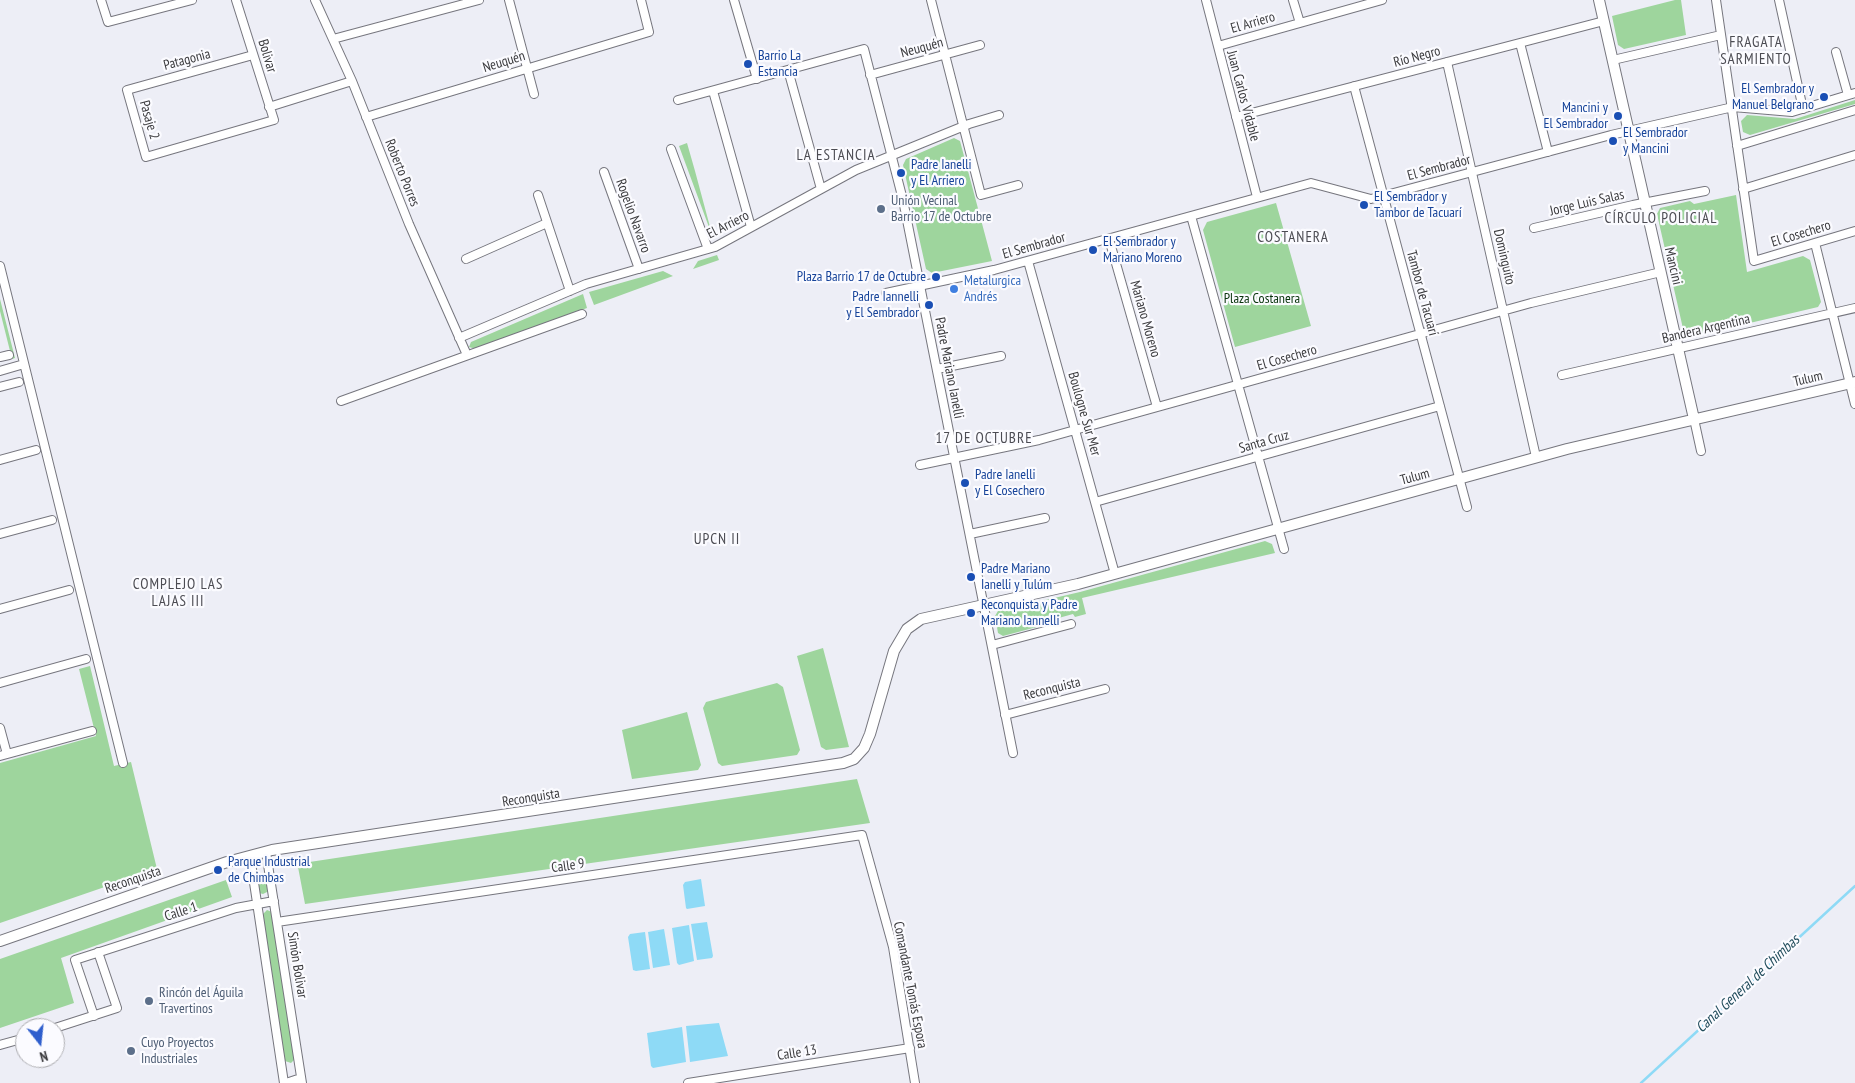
<!DOCTYPE html>
<html>
<head>
<meta charset="utf-8">
<style>
  body { margin:0 }
  #map { position:relative; width:1855px; height:1083px; overflow:hidden; background:#edeef6; font-family:"PT Sans Narrow",sans-serif }
  canvas { display:block }
  .north { position:absolute; left:15px; top:1018px; width:50px; height:50px; box-sizing:border-box; background:#fbfbff; border:1px solid #aeaeb2; border-radius:50%; rotate:164deg; font-size:14px; font-weight:700; line-height:20px; text-align:center; color:#3b3b3e }
  .north::after { content:''; display:block; margin:auto; width:18px; height:22px; background:#2e5ecd; clip-path:polygon(50% 0,100% 100%,50% 72%,0 100%) }
</style>
</head>
<body>
<div id="map">
<canvas width="1855" height="1083"></canvas>
<div class="north">N</div>
</div>
<script>
const ctx = document.querySelector('canvas').getContext('2d');
ctx.lineJoin = 'round';
function fill(path, color) { ctx.fillStyle = color; ctx.fill(path, 'evenodd'); }
const poly = rows => new Path2D(rows.map(r => 'M' + r).join(''));
function strokePath(path, color, width, dash) { ctx.strokeStyle = color; ctx.lineWidth = width; ctx.lineCap = dash ? 'butt' : 'round'; ctx.setLineDash(dash || []); ctx.stroke(path); }
function label(font, color, halo, rows, align = 'center') {
  ctx.font = font + ' "PT Sans Narrow",sans-serif'; ctx.lineWidth = 4.5; ctx.setLineDash([]); ctx.textBaseline = 'middle'; ctx.strokeStyle = halo; ctx.fillStyle = color; for (const [text, x, y, turn = 0] of rows) {
    ctx.save(); ctx.translate(x, y); ctx.rotate((+turn || 0) * Math.PI / 180); ctx.textAlign = isNaN(turn) ? turn : align; if (halo) ctx.strokeText(text, 0, 0); ctx.fillText(text, 0, 0); ctx.restore();
  }
}
const green = poly([
  [1675,0,1681,0,1686,35,1624,49,1618,45,1612,16],
  [1855,100,1855,104,1750,135,1743,132,1741,121,1747,115,1795,119],
  [954,138,960,141,992,261,932,273,926,269,903,165,906,159],
  [687,143,695,171,713,238,679,146],
  [1736,195,1747,272,1803,256,1810,260,1821,302,1818,307,1690,337,1684,333,1657,214,1660,208,1690,201,1694,204],
  [1276,203,1311,326,1235,347,1203,230,1207,222],
  [717,255,719,260,693,269,698,261],
  [663,271,673,276,594,305,589,292],
  [583,294,587,308,476,349,469,347,471,342],
  [0,299,15,358,12,359,0,311],
  [1265,541,1272,544,1275,553,1082,598,1086,614,1075,617,1073,614,1055,619,1052,623,1003,636,998,633,995,616,998,611,1080,592],
  [823,648,849,747,826,750,821,747,797,656],
  [90,666,114,766,131,762,157,869,0,923,0,763,96,736,79,669],
  [777,683,783,687,800,750,797,755,722,766,718,763,703,708,706,702],
  [687,712,701,765,698,770,632,779,622,730],
  [857,779,870,823,305,904,298,867,303,863],
  [263,875,266,877,269,891,263,894,259,893,257,877],
  [226,880,232,897,61,958,74,1003,0,1028,0,959],
  [267,910,272,912,295,1059,291,1063,285,1061,262,915]
]);
const water = poly([
  [701,879,705,906,687,909,686,908,683,885,685,882],
  [707,922,713,956,712,958,697,960,691,924],
  [689,925,694,961,679,965,677,963,672,928],
  [664,929,670,965,653,968,648,932],
  [645,932,650,969,636,971,633,970,628,937,630,934],
  [719,1023,728,1056,690,1062,686,1026],
  [682,1027,686,1062,653,1068,651,1066,647,1033]
]);
const stream = poly([
  [1641,1083,1855,886]
]);
const street = poly([
  [101,0,108,22,192,0],
  [236,0,274,120,146,157,127,90,253,55],
  [315,0,352,81,409,224,467,355],
  [509,0,534,94],
  [734,0,757,79],
  [931,0,981,195,1018,185],
  [1206,0,1257,197],
  [1293,0,1300,23],
  [1716,0,1754,261,1855,231],
  [1779,0,1803,109],
  [333,39,479,0],
  [1520,43,1548,152],
  [1218,46,1382,0],
  [1836,52,1848,95],
  [1613,60,1721,35],
  [1447,62,1536,457],
  [788,70,821,189],
  [870,75,980,45],
  [1354,86,1467,507],
  [713,91,751,227],
  [678,100,864,49,903,200,1013,753],
  [269,107,352,81],
  [366,117,649,32,641,0],
  [1236,117,1604,21],
  [1737,146,1855,110],
  [671,149,708,249],
  [604,172,639,269],
  [1743,189,1855,155],
  [538,195,570,291],
  [1191,216,1284,549],
  [1534,228,1633,205,1705,191],
  [1109,239,1157,407],
  [1815,243,1855,404],
  [466,259,547,223],
  [1028,261,1115,574],
  [0,266,123,763],
  [886,293,994,270,1311,183,1371,199,1611,135,1733,107,1792,112,1855,93],
  [459,338,586,284,715,247,856,170,969,124,999,115],
  [0,357,9,355],
  [937,369,1001,356],
  [0,371,24,364],
  [1562,375,1855,308],
  [0,387,19,382],
  [341,401,582,314],
  [1694,419,1701,451],
  [0,460,36,450],
  [920,465,1039,440,1531,303,1661,272],
  [1095,502,1440,406],
  [0,534,52,520],
  [970,534,1045,518],
  [0,609,69,590],
  [992,645,1071,624],
  [0,683,86,659],
  [1005,715,1105,689],
  [0,728,7,754],
  [0,756,92,731],
  [266,852,302,1083],
  [250,856,284,1083],
  [277,922,862,835,893,947,915,1083],
  [94,1016,75,960,236,908,274,901],
  [55,1028,117,1008,98,952],
  [0,1045,25,1038],
  [286,1083,301,1078],
  [688,1083,910,1048]
]);
const secondary = poly([
  [1599,0,1694,419],
  [0,941,227,862,272,850,843,763,854,759,864,748,870,734,894,651,907,629,921,619,1078,584,1567,449,1855,382]
]);
const markers = [
  [748,64,5,"#1a4fb4"],
  [1824,97,5,"#1a4fb4"],
  [1618,116,5,"#1a4fb4"],
  [1613,141,5,"#1a4fb4"],
  [901,173,5,"#1a4fb4"],
  [1364,205,5,"#1a4fb4"],
  [881,209,5,"#5c6f8a"],
  [1093,250,5,"#1a4fb4"],
  [936,277,5,"#1a4fb4"],
  [954,289,5,"#3f7fe0"],
  [929,305,5,"#1a4fb4"],
  [965,483,5,"#1a4fb4"],
  [971,577,5,"#1a4fb4"],
  [971,613,5,"#1a4fb4"],
  [218,870,5,"#1a4fb4"],
  [149,1001,5,"#5c6f8a"],
  [131,1051,5,"#5c6f8a"]
];
const streetNames = [
  ["El Arriero",1253,23,-16],
  ["Neuquén",922,48,-15],
  ["Bolivar",267,56,73],
  ["Río Negro",1417,57,-15],
  ["Patagonia",187,60,-15],
  ["Neuquén",504,62,-17],
  ["Juan Carlos Vidable",1243,96,75],
  ["Pasaje 2",149,120,74],
  ["El Sembrador",1439,168,-15],
  ["Roberto Porres",402,173,68],
  ["Jorge Luis Salas",1587,203,-13],
  ["Rogelio Navarro",633,216,70],
  ["El Arriero",728,225,-27],
  ["El Cosechero",1801,234,-17],
  ["El Sembrador",1034,246,-16],
  ["Dominguito",1504,257,77],
  ["Mancini",1673,266,77],
  ["Tambor de Tacuarí",1422,293,75],
  ["Mariano Moreno",1145,319,74],
  ["Bandera Argentina",1706,329,-13],
  ["El Cosechero",1287,358,-16],
  ["Padre Mariano Ianelli",949,368,79],
  ["Tulum",1808,379,-13],
  ["Boulogne Sur Mer",1084,414,74],
  ["Santa Cruz",1264,442,-16],
  ["Tulum",1415,477,-15],
  ["Reconquista",1052,689,-14],
  ["Reconquista",531,798,-9],
  ["Calle 9",568,866,-8],
  ["Reconquista",133,880,-19],
  ["Calle 1",181,912,-18],
  ["Simón Bolivar",297,965,81],
  ["Comandante Tomás Espora",910,985,79],
  ["Calle 13",797,1053,-9]
];
const transitNames = [
  ["Barrio La",758,56],
  ["Estancia",758,72],
  ["El Sembrador y",1814,89,"right"],
  ["Manuel Belgrano",1814,105,"right"],
  ["Mancini y",1608,108,"right"],
  ["El Sembrador",1608,124,"right"],
  ["El Sembrador",1623,133],
  ["y Mancini",1623,149],
  ["Padre Ianelli",911,165],
  ["y El Arriero",911,181],
  ["El Sembrador y",1374,197],
  ["Tambor de Tacuarí",1374,213],
  ["El Sembrador y",1103,242],
  ["Mariano Moreno",1103,258],
  ["Plaza Barrio 17 de Octubre",926,277,"right"],
  ["Padre Iannelli",919,297,"right"],
  ["y El Sembrador",919,313,"right"],
  ["Padre Ianelli",975,475],
  ["y El Cosechero",975,491],
  ["Padre Mariano",981,569],
  ["Ianelli y Tulúm",981,585],
  ["Reconquista y Padre",981,605],
  ["Mariano Iannelli",981,621],
  ["Parque Industrial",228,862],
  ["de Chimbas",228,878]
];
const serviceNames = [
  ["Unión Vecinal",891,201],
  ["Barrio 17 de Octubre",891,217],
  ["Rincón del Águila",159,993],
  ["Travertinos",159,1009],
  ["Cuyo Proyectos",141,1043],
  ["Industriales",141,1059]
];
const shopNames = [
  ["Metalurgica",964,281],
  ["Andrés",964,297]
];
const parkNames = [
  ["Plaza Costanera",1262,299]
];
const neighbourhoodNames = [
  ["FRAGATA",1756,43],
  ["SARMIENTO",1756,60],
  ["LA ESTANCIA",836,156],
  ["CÍRCULO POLICIAL",1661,219],
  ["COSTANERA",1293,238],
  ["17 DE OCTUBRE",984,439],
  ["UPCN II",717,540],
  ["COMPLEJO LAS",178,585],
  ["LAJAS III",178,602]
];
const waterNames = [
  ["Canal General de Chimbas",1748,984,-43]
];
fill(green, '#9ed59d');
fill(water, '#8edaf6');
strokePath(stream, '#8edaf6', 2.5);
strokePath(street, '#76767e', 10);
strokePath(secondary, '#76767e', 12);
strokePath(street, '#fff', 8);
strokePath(secondary, '#fff', 10);
for (const [x, y, r, color] of markers) { const dot = new Path2D(); dot.arc(x, y, r, 0, 2 * Math.PI); ctx.fillStyle = color; ctx.fill(dot); strokePath(dot, '#fbfbff', 2); }
label('14px', '#3b3b3e', '#fbfbff', streetNames);
label('14px', '#164399', '#fbfbff', transitNames, 'left');
label('14px', '#4e5e75', '#fbfbff', serviceNames, 'left');
label('14px', '#366cbe', '#fbfbff', shopNames, 'left');
label('14px', '#08340c', '#fbfbff', parkNames);
ctx.letterSpacing = '1px';
label('15px', '#4c4c53', '#fbfbff', neighbourhoodNames);
ctx.letterSpacing = '0px';
label('italic 15px', '#204c5b', '#fbfbff', waterNames);
</script>
</body>
</html>
